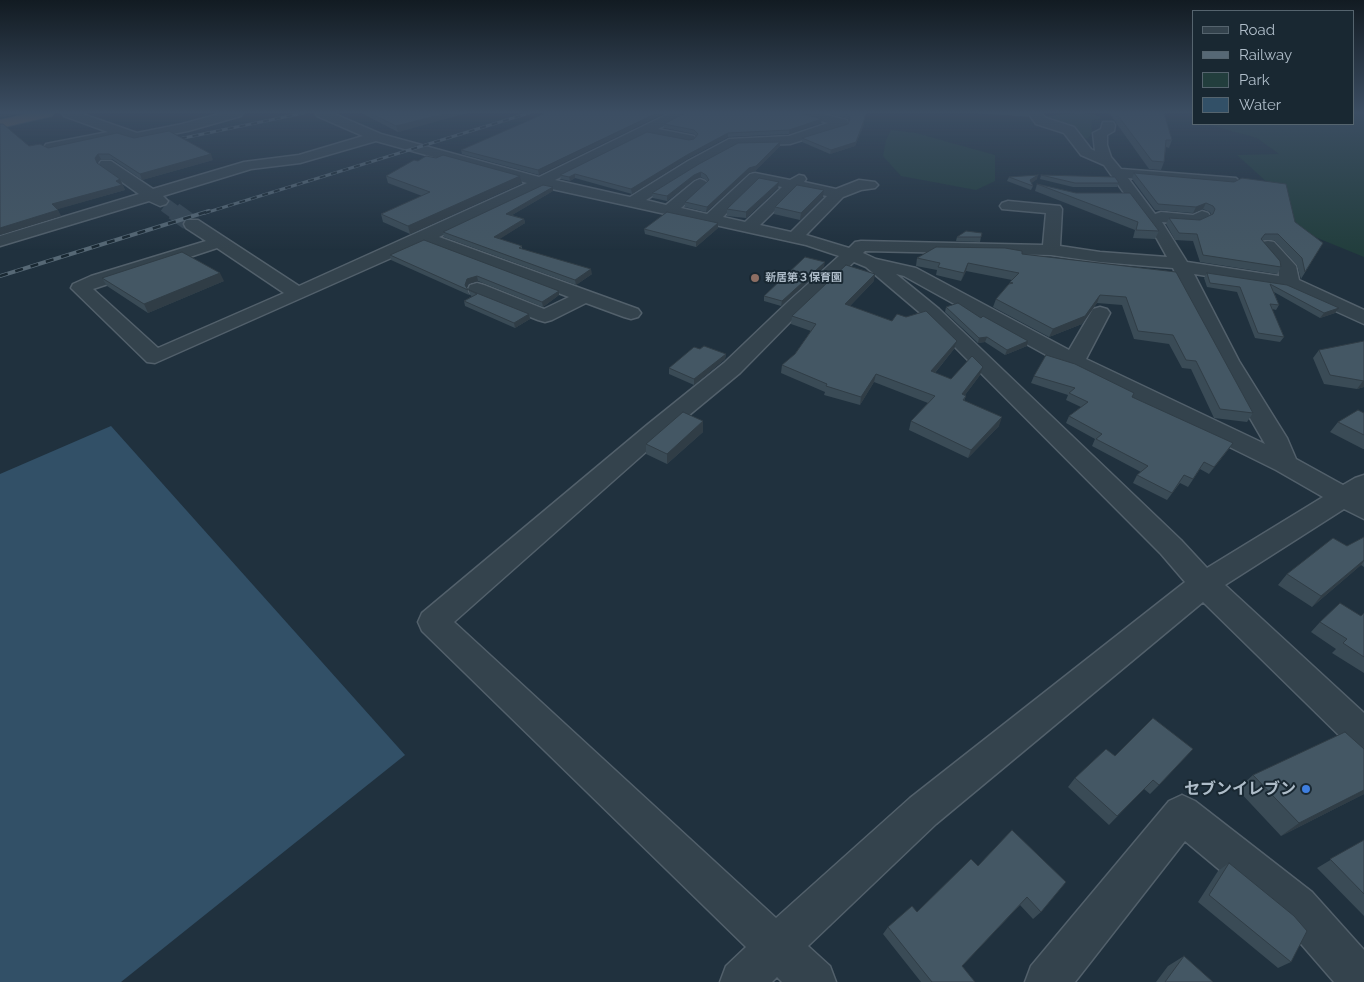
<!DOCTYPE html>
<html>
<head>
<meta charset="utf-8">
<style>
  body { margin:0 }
  #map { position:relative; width:1364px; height:982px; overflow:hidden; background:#20313e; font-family:Raleway,sans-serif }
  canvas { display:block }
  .legend { position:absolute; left:1192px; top:10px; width:162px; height:115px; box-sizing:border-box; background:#192832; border:1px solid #55646e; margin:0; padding:6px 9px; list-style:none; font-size:15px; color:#afbdc9 }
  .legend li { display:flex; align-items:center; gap:10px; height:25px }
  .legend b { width:25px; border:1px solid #55646e }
</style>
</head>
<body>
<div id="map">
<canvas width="1364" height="982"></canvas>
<ul class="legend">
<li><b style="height:6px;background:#34434d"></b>Road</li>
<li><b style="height:6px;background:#566875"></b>Railway</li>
<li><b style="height:14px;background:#223e3d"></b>Park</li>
<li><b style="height:14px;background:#325067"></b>Water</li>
</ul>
</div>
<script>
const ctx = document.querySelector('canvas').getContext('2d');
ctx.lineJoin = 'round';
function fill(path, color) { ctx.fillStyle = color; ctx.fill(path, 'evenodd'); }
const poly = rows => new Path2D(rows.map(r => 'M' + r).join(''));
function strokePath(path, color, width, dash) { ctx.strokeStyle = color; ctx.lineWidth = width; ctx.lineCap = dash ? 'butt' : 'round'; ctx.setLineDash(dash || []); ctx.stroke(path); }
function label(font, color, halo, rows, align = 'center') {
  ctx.font = font + ' Raleway,"Noto Sans JP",sans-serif'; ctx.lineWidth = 4; ctx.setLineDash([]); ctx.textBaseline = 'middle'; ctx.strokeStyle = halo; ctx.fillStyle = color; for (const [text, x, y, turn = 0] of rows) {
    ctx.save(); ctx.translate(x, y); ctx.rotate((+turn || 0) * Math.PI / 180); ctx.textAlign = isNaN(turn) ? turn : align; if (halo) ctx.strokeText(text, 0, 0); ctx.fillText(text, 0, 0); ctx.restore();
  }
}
const green = poly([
  [1080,113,1096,115,1102,118,1091,121,1092,133,1088,139,1082,137,1075,126,1044,116],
  [1353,113,1364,113,1364,257,1315,237,1255,202,1291,204,1237,155,1279,154,1257,138,1206,124,1353,124],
  [891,130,916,133,995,155,995,181,976,190,901,176,883,156,886,140]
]);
const water = poly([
  [111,426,405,755,121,982,0,982,0,474]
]);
const minorTunnelFar1 = poly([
  [165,205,176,213]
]);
const minorTunnel = poly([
  [174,211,192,224]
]);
const minor = poly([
  [62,113,80,113,137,133,182,124,223,113,243,113,241,116,188,131,136,141,118,135,111,139,51,151,46,150,44,147,46,144,108,132,64,116,62,113],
  [315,113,332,113,381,134,539,177,670,113,686,113,684,116,658,129,694,136,696,139,694,142,689,143,647,134,555,180,630,197,688,161,729,139,789,136,828,123,801,116,799,113,819,113,847,120,848,123,847,126,790,144,737,146,698,167,646,200,666,205,695,181,700,179,705,181,708,184,681,208,707,214,750,174,755,173,790,180,799,175,804,176,806,179,804,182,836,189,859,180,875,182,878,185,875,188,861,190,843,197,806,235,849,248,855,242,861,241,1043,245,1046,213,1002,209,1000,206,1002,203,1008,201,1060,206,1062,209,1060,246,1100,252,1167,257,1157,239,1104,165,1081,155,1064,133,1036,124,1028,113,1041,113,1046,118,1074,127,1091,149,1095,151,1093,133,1101,129,1103,122,1113,122,1115,125,1114,131,1107,135,1107,145,1111,157,1121,169,1236,178,1239,181,1236,184,1231,186,1128,178,1155,214,1161,212,1193,215,1202,211,1208,213,1210,216,1208,219,1196,225,1162,222,1187,262,1279,276,1278,267,1259,246,1262,242,1268,241,1274,242,1296,266,1299,280,1364,310,1364,324,1285,288,1194,274,1239,361,1287,438,1296,459,1343,485,1355,478,1364,475,1364,519,1344,509,1225,585,1364,713,1364,752,1352,748,1203,602,936,824,808,946,830,966,836,982,782,982,777,977,772,982,720,982,726,966,746,947,422,631,418,622,422,613,647,425,724,363,789,301,839,256,806,245,543,187,439,237,638,309,641,313,638,317,631,319,624,317,586,303,552,320,545,322,538,320,470,293,468,289,470,285,477,283,484,285,544,309,569,297,425,243,155,363,147,362,71,288,73,284,91,276,206,241,186,228,184,224,186,220,198,220,299,286,527,183,376,141,300,163,251,169,163,196,168,201,166,204,160,206,149,201,0,246,0,236,139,194,101,167,99,164,101,161,111,161,153,189,244,162,299,155,363,136,317,116,315,113],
  [758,182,782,187,745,222,723,217,758,182],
  [796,190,827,196,791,232,760,225,796,190],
  [217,248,284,293,158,348,93,289,217,248],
  [865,251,1051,255,1100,262,1173,268,1217,361,1265,444,1086,359,1110,313,1107,309,1100,307,1093,309,1069,350,916,268,876,259,863,253,865,251],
  [854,262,866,267,925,317,1161,554,1185,582,910,798,776,918,454,622,665,435,740,373,803,309,854,262],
  [896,274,904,276,1066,366,1276,470,1323,497,1207,568,1181,540,939,309,896,274],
  [1182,795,1195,801,1312,892,1364,950,1364,982,1334,982,1282,922,1185,841,1075,982,1025,982,1031,966,1169,801,1182,795]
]);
const highway = poly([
  [30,113,54,113,52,116,0,128,0,120,30,113]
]);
const railFar1 = poly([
  [169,141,304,113],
  [205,213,529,113]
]);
const rail = poly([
  [0,276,209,211]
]);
const wall = poly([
  [361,113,467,113,398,132],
  [546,113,539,175,462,154,461,150],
  [826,113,866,113,863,127,855,146,830,154,802,142,802,138,848,124,849,121,849,119],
  [976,113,1030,113,1028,117],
  [1109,113,1164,113,1172,140,1169,148,1166,147,1164,162,1161,170,1149,169],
  [801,114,821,123,789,134,728,137,687,159,632,194,575,178,570,181,561,179,560,175,694,139,696,136,694,134,664,128,664,124],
  [780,142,780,146,755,171,749,173,706,212,685,207,685,202,708,182,706,180,701,177,694,180,667,201,653,198,652,193,699,164],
  [29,146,48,148,213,160,142,180,112,159,101,159,97,163,120,179,125,190,57,209,61,216,0,235],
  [1134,173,1295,222,1323,243,1301,279,1297,265,1274,240,1262,240,1281,267,1277,274,1200,262,1193,241,1175,240,1166,224,1169,218,1200,220,1211,214,1210,212,1203,209,1193,213,1155,210,1132,179],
  [1041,175,1119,183,1117,187,1073,187,1040,179],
  [386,176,520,176,522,183,410,234,383,222,381,214,422,196,388,183],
  [1009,177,1037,179,1031,183,1033,186,1031,190,1007,181],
  [779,182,778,188,746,218,727,216,727,209],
  [1037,184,1076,193,1159,231,1155,239,1133,238,1135,230,1035,191],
  [553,191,512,215,524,219,525,223,499,239,522,246,522,249,592,274,576,285,444,237,443,232],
  [823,197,800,220,774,214,775,207],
  [718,223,718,228,696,247,645,234,644,229],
  [957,237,981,237,980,242,956,241],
  [1022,254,1176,272,1253,413,1247,422,1214,418,1191,369,1182,368,1169,344,1134,339,1122,305,1097,303,1082,324,1049,337,993,307,996,299,1012,280,966,271,961,281,936,275,937,270,916,266,917,258],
  [390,255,559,295,543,307,478,281,468,284,467,288,469,295,391,260],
  [824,267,781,306,764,301,764,296],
  [1207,273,1287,285,1335,313,1320,318,1274,292,1279,305,1276,310,1272,309,1284,337,1280,342,1255,338,1237,292,1207,287,1204,278],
  [102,278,224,281,148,313,107,286],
  [874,281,850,306,892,321,957,341,954,349,935,373,951,379,980,375,965,395,966,396,964,401,999,426,968,458,909,430,911,421,928,403,874,382,860,405,824,395,825,392,781,373,782,365,795,354,811,331,791,324,792,316],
  [469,290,529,314,530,319,515,328,465,306,464,301,472,296,470,295],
  [946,307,981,318,1027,346,1005,355,985,342,978,343,945,312],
  [1364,341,1364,387,1357,389,1324,384,1313,358,1319,350],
  [700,349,726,354,725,359,694,385,669,374,669,368],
  [1034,376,1132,397,1233,443,1228,450,1209,474,1200,469,1188,487,1180,483,1167,500,1133,483,1137,475,1141,472,1092,446,1095,439,1066,423,1069,416,1081,407,1066,400,1068,395,1031,383],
  [1364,413,1364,449,1363,449,1330,432,1338,422],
  [703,421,703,432,667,464,646,454,646,444],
  [1364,537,1364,567,1361,565,1312,607,1278,585,1287,574,1347,546],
  [1364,613,1364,673,1332,653,1336,649,1311,632,1320,622,1361,616],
  [1153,718,1159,785,1150,794,1144,789,1109,825,1068,787,1075,778,1115,756],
  [1364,749,1364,794,1281,836,1237,789,1253,775],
  [1012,830,1041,912,1033,919,1020,905,962,966,975,982,921,982,883,934,888,927,917,912,978,866],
  [1364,840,1364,916,1317,868],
  [1229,863,1291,962,1278,968,1198,902,1218,871],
  [1184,956,1213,982,1156,982,1168,966]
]);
const shadedWall = poly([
  [0,113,26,113,0,118],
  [448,113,467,113,398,132,396,126],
  [657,113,666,113,539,175,538,170],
  [866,113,863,127,855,146,830,154,831,150],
  [822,119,821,123,789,134,789,130],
  [728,133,728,137,687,159,632,194,631,189,687,155],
  [780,142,780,146,755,171,749,173,706,212,707,207,749,168],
  [98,154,101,159,97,163,99,168,95,158],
  [211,154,213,160,142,180,140,174],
  [701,172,701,177,694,180,667,201,667,196,694,175],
  [575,174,575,178,570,181,569,177],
  [1038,175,1037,179,1029,185,1030,180],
  [520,176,522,183,410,234,408,226],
  [120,179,125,190,55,210,52,204],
  [779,182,778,188,746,218,746,212],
  [553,187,553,191,507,218,506,214],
  [824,190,823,197,800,220,801,213],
  [1206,203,1203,209,1193,213,1196,207],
  [58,210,61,216,0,235,0,228],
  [524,219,525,223,495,242,494,237],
  [718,223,718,228,696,247,696,242],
  [825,262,824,267,781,306,782,301],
  [968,263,966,271,961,281,964,273],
  [591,269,592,274,576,285,575,280],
  [220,273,224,281,148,313,144,304],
  [875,274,874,281,844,312,845,304],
  [477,276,478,281,468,284,466,290,465,285,467,279],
  [559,291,559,295,543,307,542,302],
  [1100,295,1097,303,1082,324,1049,337,1053,329],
  [1339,308,1335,313,1320,318,1324,313],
  [529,314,530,319,515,328,514,323],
  [987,337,985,342,978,343,979,338],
  [957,341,954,349,929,380,931,371],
  [1028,341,1027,346,1005,355,1007,350],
  [726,354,725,359,694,385,694,379],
  [983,367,980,375,959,403,962,394],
  [876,374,874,382,860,405,861,397],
  [1363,381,1364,381,1364,387,1357,389],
  [1002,417,999,426,968,458,971,450],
  [703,421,703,432,667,464,667,454],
  [1233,443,1228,450,1209,474,1214,467],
  [1364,560,1364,561,1361,565,1312,607,1321,596],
  [1364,790,1364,794,1281,836,1299,823]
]);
const building = poly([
  [370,113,448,113,396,126,370,113],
  [546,113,657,113,538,170,461,150,546,113],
  [685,113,800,113,822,119,789,130,728,133,687,155,631,189,575,174,569,177,560,175,647,132,689,140,694,139,698,134,694,130,664,124,685,113],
  [841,113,866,113,863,123,856,142,831,150,802,138,848,124,850,119,849,115,841,113],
  [1116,113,1164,113,1172,140,1166,140,1164,162,1152,161,1116,113],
  [0,124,3,124,29,146,40,144,48,148,117,133,134,138,169,131,211,154,140,174,109,154,98,154,95,158,97,163,120,179,116,181,122,185,52,204,58,210,0,228,0,124],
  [780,142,756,166,749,168,707,207,685,202,709,180,706,175,701,172,694,175,667,196,652,193,699,164,738,143,780,142],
  [443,155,520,176,408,226,381,214,430,192,386,176,414,160,418,161,426,156,436,158,443,155],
  [1134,173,1234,182,1242,178,1286,184,1295,222,1323,243,1305,272,1302,258,1278,234,1265,234,1261,239,1280,261,1281,267,1203,255,1197,234,1179,233,1169,218,1200,220,1213,214,1215,209,1213,206,1206,203,1196,207,1158,204,1134,173],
  [1038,175,1030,180,1033,186,1009,177,1038,175],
  [1041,175,1115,177,1119,183,1075,183,1041,175],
  [759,178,779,182,746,212,727,209,759,178],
  [1037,184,1076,193,1130,193,1159,231,1136,230,1138,222,1037,184],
  [543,185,553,187,506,214,524,219,494,237,522,246,519,248,591,269,575,280,443,232,543,185],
  [797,185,824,190,801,213,775,207,797,185],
  [667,212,718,223,696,242,644,229,667,212],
  [966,231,982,233,981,237,957,237,966,231],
  [424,240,559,291,542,302,477,276,467,279,465,285,468,290,390,255,424,240],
  [936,247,1005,248,1022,251,1022,254,1176,272,1253,413,1220,409,1196,361,1186,360,1173,335,1138,331,1126,297,1100,295,1085,316,1053,329,996,299,1009,284,1013,283,1010,282,1019,273,968,263,964,273,938,267,940,263,917,258,936,247],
  [182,252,220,273,144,304,102,278,182,252],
  [805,257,825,262,782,301,764,296,805,257],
  [846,265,875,274,845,304,892,321,897,314,906,317,926,311,957,341,931,371,951,379,972,356,983,367,962,394,966,396,963,400,1002,417,971,450,911,421,935,396,876,374,861,397,826,386,827,384,782,365,795,354,816,324,792,316,846,265],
  [1207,273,1287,285,1339,308,1324,313,1270,284,1279,305,1270,304,1284,337,1258,333,1240,287,1210,283,1207,273],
  [469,290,529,314,514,323,464,301,477,294,469,290],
  [958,303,981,318,983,316,1028,341,1007,350,987,337,979,338,946,307,958,303],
  [1364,341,1364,381,1330,375,1319,350,1364,341],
  [704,346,726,354,694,379,669,368,694,347,700,349,704,346],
  [1046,355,1075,364,1134,393,1132,397,1233,443,1214,467,1204,462,1193,479,1184,475,1172,493,1137,475,1148,466,1096,439,1102,434,1069,416,1088,402,1069,393,1075,388,1034,376,1046,355],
  [1358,410,1364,413,1364,435,1338,422,1358,410],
  [683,412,703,421,667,454,646,444,683,412],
  [1364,537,1364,560,1321,596,1287,574,1333,538,1347,546,1364,537],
  [1340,603,1361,616,1364,613,1364,657,1343,643,1347,639,1320,622,1340,603],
  [1153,718,1193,749,1159,785,1153,780,1117,816,1075,778,1106,749,1115,756,1153,718],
  [1345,732,1364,749,1364,790,1299,823,1253,775,1345,732],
  [1012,830,1066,882,1041,912,1027,897,962,966,975,982,932,982,888,927,912,906,917,912,971,859,978,866,1012,830],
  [1364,840,1364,894,1330,859,1364,840],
  [1229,863,1294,916,1307,931,1291,962,1209,895,1229,863],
  [1184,956,1213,982,1165,982,1184,956]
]);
const markers = [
  [755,278,5,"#8d6e63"],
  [1306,789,5,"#3f7fe0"]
];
const farPoinames = [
  ["新居第３保育園",765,278]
];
const nearPoinames = [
  ["セブンイレブン",1296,789]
];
fill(green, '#223e3d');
fill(water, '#325067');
strokePath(minorTunnelFar1, '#354653', 14, [14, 7]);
strokePath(minorTunnel, '#354653', 18, [18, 9]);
strokePath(minor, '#52606b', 3);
strokePath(highway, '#3f4d58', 2);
fill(minor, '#34434d');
fill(highway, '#746050');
strokePath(railFar1, '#566875', 3);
strokePath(rail, '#566875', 4);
strokePath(railFar1, '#192832', 2, [6]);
strokePath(rail, '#192832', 2.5, [8]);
fill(wall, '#3a4b56');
fill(shadedWall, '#303d46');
fill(building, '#445764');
strokePath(building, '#303d46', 1);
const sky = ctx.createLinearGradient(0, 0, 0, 250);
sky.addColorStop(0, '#121b22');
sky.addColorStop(0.45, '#3c4e63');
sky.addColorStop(1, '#3c4e6300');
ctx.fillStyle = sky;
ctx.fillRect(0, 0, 1364, 250);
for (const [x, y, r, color] of markers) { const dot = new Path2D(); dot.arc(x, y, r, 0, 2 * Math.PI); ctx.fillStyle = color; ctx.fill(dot); strokePath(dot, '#192832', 2); }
label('bold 11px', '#afbdc9', '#192832', farPoinames, 'left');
label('bold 16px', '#afbdc9', '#192832', nearPoinames, 'right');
</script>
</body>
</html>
